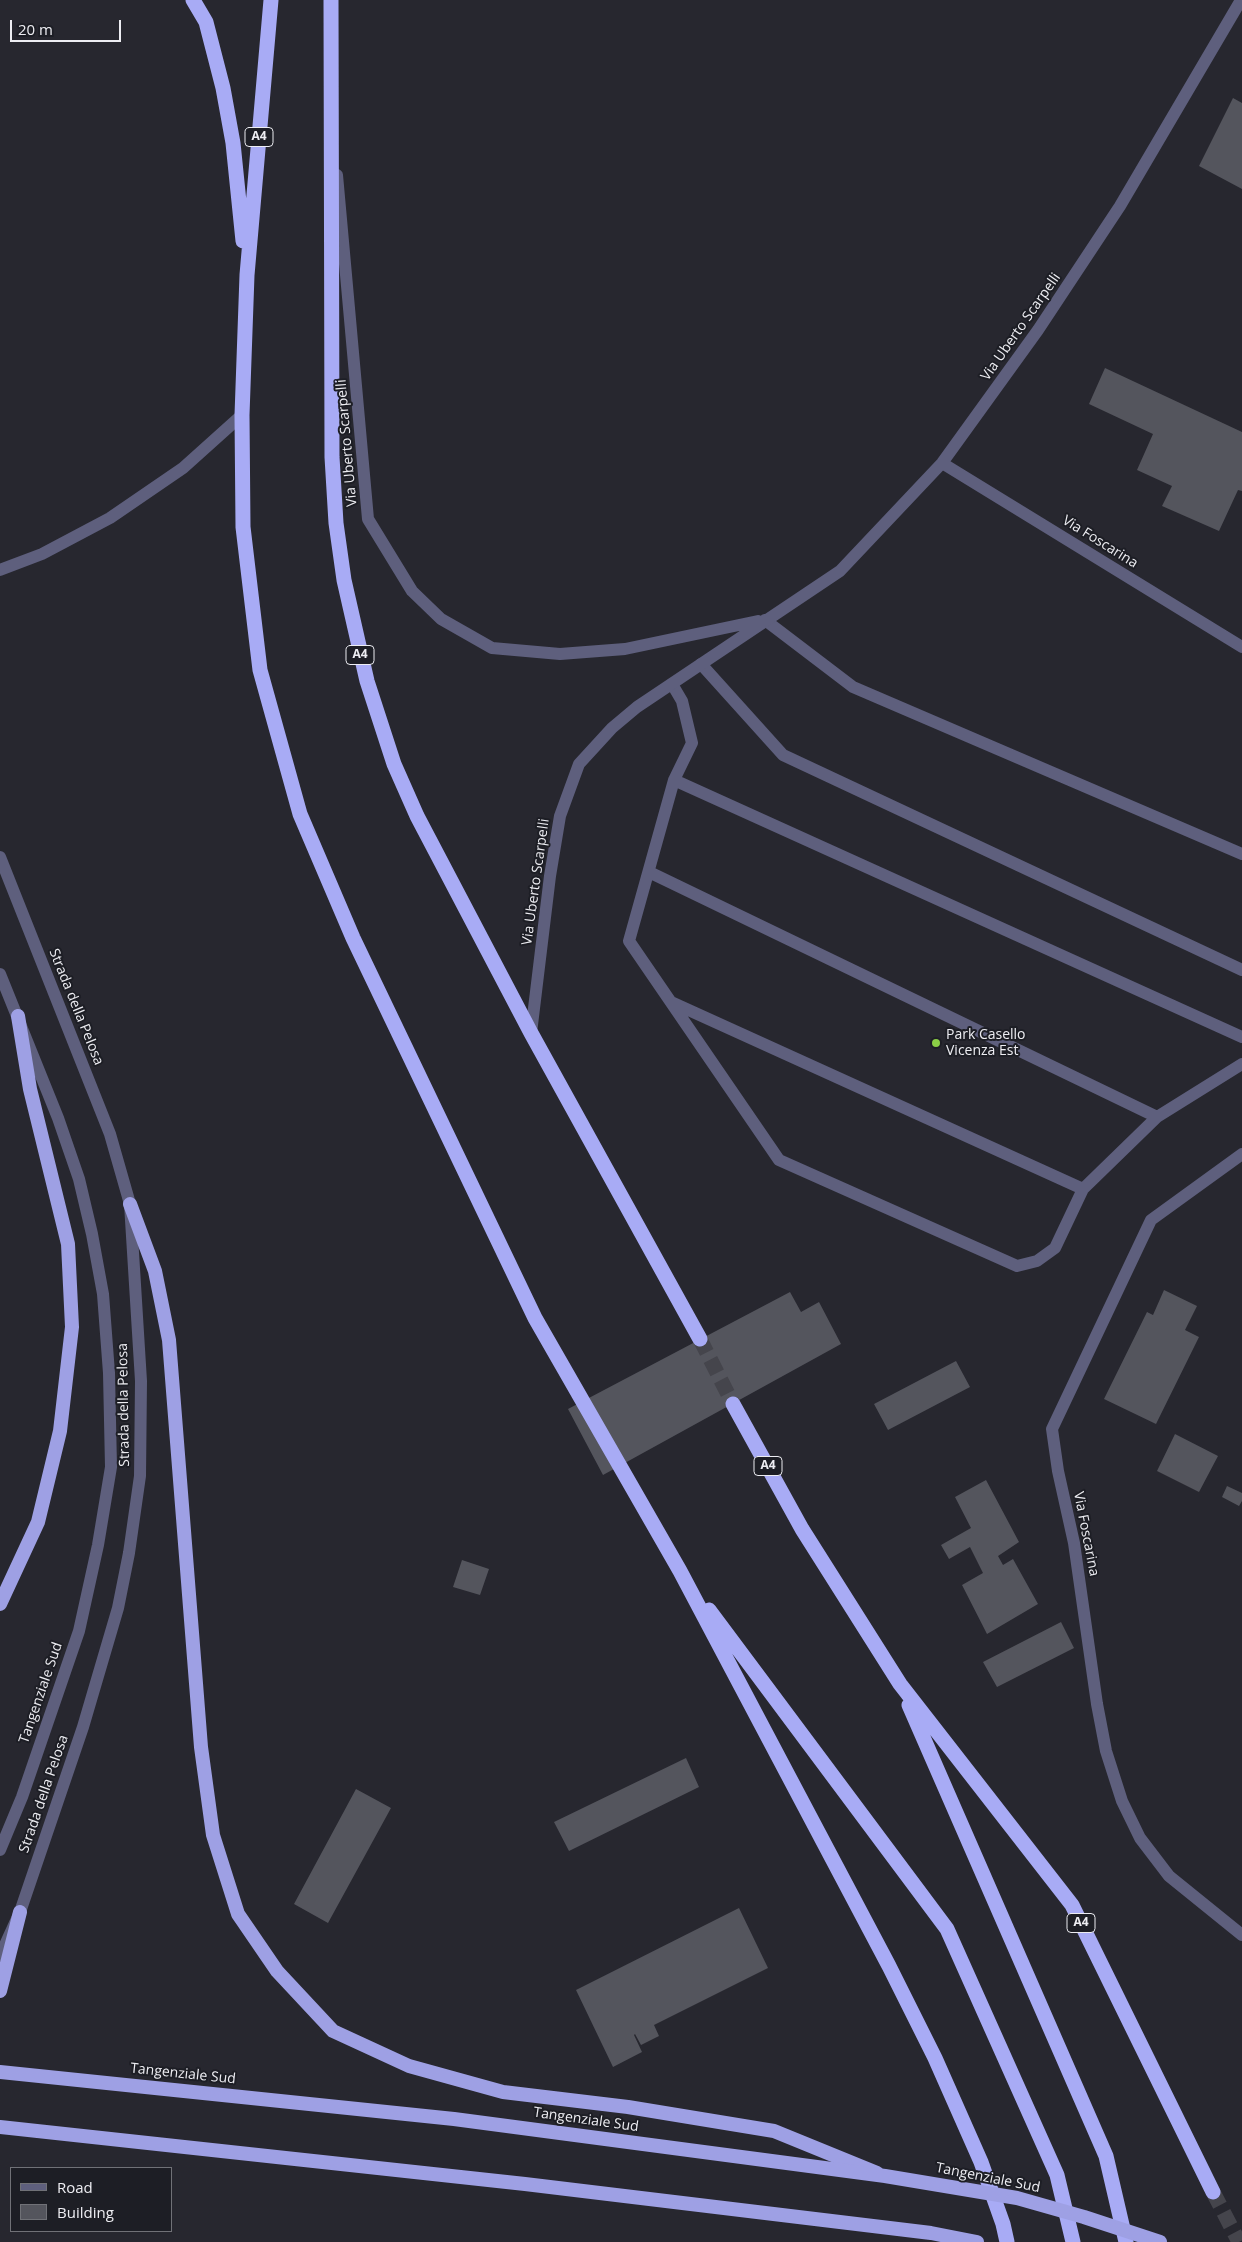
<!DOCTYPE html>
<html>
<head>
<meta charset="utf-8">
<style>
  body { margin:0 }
  #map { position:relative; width:1242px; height:2242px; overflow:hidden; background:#27272f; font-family:"Open Sans",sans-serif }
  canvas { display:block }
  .legend { position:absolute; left:10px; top:2167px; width:162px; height:65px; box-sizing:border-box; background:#1d1e25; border:1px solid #707177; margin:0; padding:6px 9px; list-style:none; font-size:15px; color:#ededf2 }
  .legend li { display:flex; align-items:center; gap:10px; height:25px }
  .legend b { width:25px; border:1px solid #707177 }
  .scale { position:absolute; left:10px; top:20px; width:111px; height:22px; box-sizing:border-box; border:2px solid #ededf2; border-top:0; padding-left:6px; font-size:15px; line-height:18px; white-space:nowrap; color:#ededf2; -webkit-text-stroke:4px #1d1e25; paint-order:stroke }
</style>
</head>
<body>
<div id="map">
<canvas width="1242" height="2242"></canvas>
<ul class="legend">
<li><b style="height:6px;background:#5e5f7d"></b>Road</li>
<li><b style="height:14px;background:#54555d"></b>Building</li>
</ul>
<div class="scale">20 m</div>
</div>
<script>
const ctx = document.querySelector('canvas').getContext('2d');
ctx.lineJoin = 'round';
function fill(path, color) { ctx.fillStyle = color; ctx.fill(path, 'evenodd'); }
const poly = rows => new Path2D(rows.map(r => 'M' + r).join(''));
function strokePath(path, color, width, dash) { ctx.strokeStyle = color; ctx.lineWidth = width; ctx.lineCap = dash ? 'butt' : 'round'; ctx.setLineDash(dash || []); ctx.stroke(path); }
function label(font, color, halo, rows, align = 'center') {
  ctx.font = font + ' "Open Sans",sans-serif'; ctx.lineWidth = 4; ctx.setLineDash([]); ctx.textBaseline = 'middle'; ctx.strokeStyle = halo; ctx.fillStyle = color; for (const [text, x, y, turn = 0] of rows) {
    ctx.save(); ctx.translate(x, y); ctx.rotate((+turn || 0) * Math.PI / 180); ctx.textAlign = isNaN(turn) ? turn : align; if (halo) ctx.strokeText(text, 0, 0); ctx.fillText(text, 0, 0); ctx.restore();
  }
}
const building = poly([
  [1233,98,1242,103,1242,189,1199,166],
  [1105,368,1242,432,1242,491,1238,490,1219,531,1162,506,1172,486,1137,470,1153,434,1089,404],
  [1164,1290,1197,1306,1185,1330,1199,1337,1156,1424,1104,1399,1147,1312,1153,1315],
  [790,1292,801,1312,819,1302,841,1344,603,1475,568,1409],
  [956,1361,970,1387,888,1430,874,1404],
  [1175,1434,1218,1456,1199,1492,1157,1471],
  [986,1480,1019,1542,998,1556,1003,1565,1013,1559,1038,1604,987,1634,962,1585,983,1573,970,1547,949,1559,941,1545,971,1528,955,1497],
  [1227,1486,1242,1493,1242,1501,1239,1506,1222,1497],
  [462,1560,489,1569,480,1595,453,1587],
  [1061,1622,1074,1648,997,1687,983,1662],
  [686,1758,699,1787,569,1851,554,1822],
  [356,1789,391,1808,328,1923,294,1904],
  [739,1908,768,1968,654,2025,659,2036,641,2045,635,2034,634,2035,642,2052,613,2067,576,1990]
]);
const motorwayTunnel = poly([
  [700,1339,733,1404],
  [1213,2192,1239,2242]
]);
const service = poly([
  [0,570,42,554,110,518,183,468,242,415],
  [765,620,853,687,1242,854],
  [701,664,783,755,1242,970],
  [672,684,682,701,692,743,674,780,629,941,779,1160,1017,1266,1037,1261,1055,1248,1083,1189,1157,1117,1242,1064],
  [674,780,1242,1037],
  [649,872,1157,1117],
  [671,1002,1083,1189]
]);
const minor = poly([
  [337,175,368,519,412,591,441,619,492,648,560,654,625,649,758,621],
  [942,463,1242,647],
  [531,1033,550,876,560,816,579,764,612,728,637,707,840,571,942,463,1038,330,1120,206,1241,0],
  [1242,1154,1151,1220,1052,1429,1058,1471,1074,1543,1097,1704,1106,1751,1122,1801,1140,1838,1169,1876,1242,1935]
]);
const tertiary = poly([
  [0,857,110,1134,130,1204,141,1381,140,1476,129,1553,118,1608,83,1727,20,1912,0,1956],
  [0,974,58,1118,79,1179,92,1234,103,1294,109,1373,111,1467,98,1545,79,1631,22,1797,0,1850]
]);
const trunk = poly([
  [130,1204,155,1271,169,1340,201,1747,213,1835,238,1914,277,1971,333,2031,409,2066,503,2092,628,2107,774,2131,877,2173],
  [0,1604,38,1522,60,1431,72,1327,68,1244,30,1089,18,1016],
  [0,1991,20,1912],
  [0,2127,525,2184,931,2233,977,2242]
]);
const motorway = poly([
  [193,0,206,22,223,88,233,143,243,241],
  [271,0,247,275,242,415,243,527,260,670,300,814,353,938,535,1318,680,1571,889,1966,935,2058,981,2162,1003,2224,1007,2242],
  [331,0,332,457,336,523,344,580,367,681,394,764,417,816,531,1033,700,1339],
  [733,1404,802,1529,900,1684,1072,1905,1213,2192],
  [709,1610,947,1929,1057,2175,1073,2242],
  [909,1705,1106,2156,1126,2242]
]);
const trunkBridge = poly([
  [0,2072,454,2119,885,2176,1017,2198,1084,2217,1160,2242]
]);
const markers = [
  [936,1043,5,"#8bce46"]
];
const shields = [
  [259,137,28],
  [360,655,28],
  [768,1466,28],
  [1081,1923,28]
];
const shieldNames = [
  ["A4",259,137],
  ["A4",360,655],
  ["A4",768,1466],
  ["A4",1081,1923]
];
const streetNames = [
  ["Via Uberto Scarpelli",1021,327,-55],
  ["Via Uberto Scarpelli",347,443,-95],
  ["Via Foscarina",1100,542,32],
  ["Via Uberto Scarpelli",536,882,-82],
  ["Strada della Pelosa",76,1007,68],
  ["Strada della Pelosa",124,1405,-91],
  ["Via Foscarina",1086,1534,79],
  ["Tangenziale Sud",41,1693,-71],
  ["Strada della Pelosa",44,1794,-71],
  ["Tangenziale Sud",183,2074,6],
  ["Tangenziale Sud",586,2120,8],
  ["Tangenziale Sud",988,2178,11]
];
const poiNames = [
  ["Park Casello",946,1035],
  ["Vicenza Est",946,1051]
];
fill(building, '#54555d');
strokePath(motorwayTunnel, '#45454c', 15, [15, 8]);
strokePath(service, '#5e5f7d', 12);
strokePath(minor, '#5e5f7d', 12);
strokePath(tertiary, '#5e5f7d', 12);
strokePath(trunk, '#9ea0e4', 14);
strokePath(motorway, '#a8abf5', 15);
strokePath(trunkBridge, '#9ea0e4', 14);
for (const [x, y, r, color] of markers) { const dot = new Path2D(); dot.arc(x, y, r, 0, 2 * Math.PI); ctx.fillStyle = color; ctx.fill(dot); strokePath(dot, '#1d1e25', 2); }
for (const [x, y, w] of shields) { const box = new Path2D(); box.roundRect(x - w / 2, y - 9.5, w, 19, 4); ctx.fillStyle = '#1d1e25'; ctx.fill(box); strokePath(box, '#ededf2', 1); }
label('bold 12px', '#ededf2', null, shieldNames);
label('14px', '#ededf2', '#1d1e25', streetNames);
label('14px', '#ededf2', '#1d1e25', poiNames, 'left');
</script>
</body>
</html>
